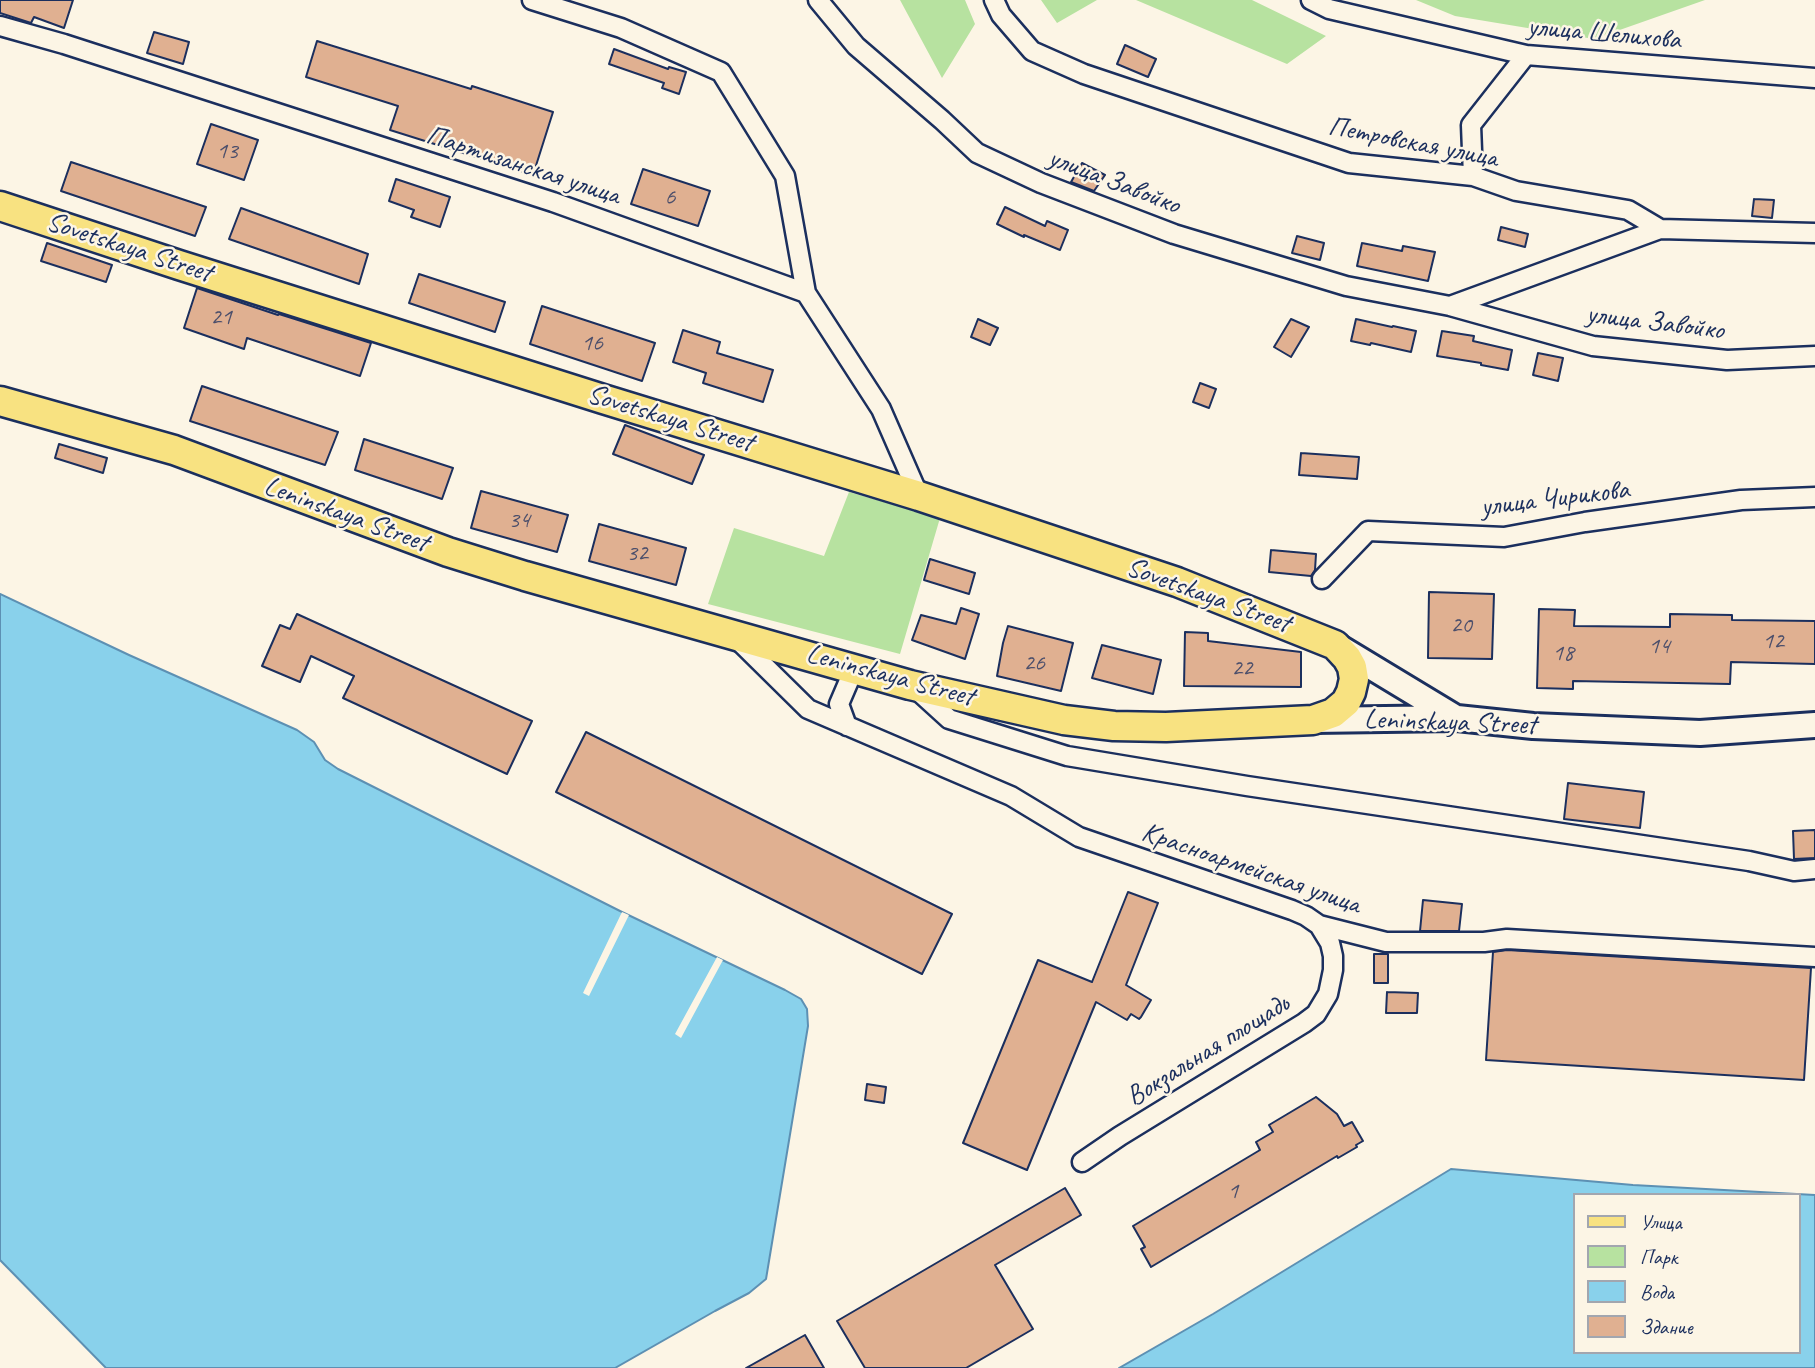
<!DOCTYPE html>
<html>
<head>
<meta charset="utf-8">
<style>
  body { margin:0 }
  #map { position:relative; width:1815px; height:1368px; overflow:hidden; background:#fcf5e5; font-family:Caveat,sans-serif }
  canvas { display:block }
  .legend { position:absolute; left:1573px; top:1193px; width:228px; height:161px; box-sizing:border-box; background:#fcf5e5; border:2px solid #a2a6af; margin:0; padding:9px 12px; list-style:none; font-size:21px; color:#1b2f5e }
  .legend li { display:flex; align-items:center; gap:14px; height:35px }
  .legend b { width:35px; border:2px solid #a2a6af }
</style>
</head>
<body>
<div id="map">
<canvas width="1815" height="1368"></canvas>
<ul class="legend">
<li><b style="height:9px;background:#f8e281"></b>Улица</li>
<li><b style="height:19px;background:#b7e2a0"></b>Парк</li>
<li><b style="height:19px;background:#89d1eb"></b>Вода</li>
<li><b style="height:19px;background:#e0b091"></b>Здание</li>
</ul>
</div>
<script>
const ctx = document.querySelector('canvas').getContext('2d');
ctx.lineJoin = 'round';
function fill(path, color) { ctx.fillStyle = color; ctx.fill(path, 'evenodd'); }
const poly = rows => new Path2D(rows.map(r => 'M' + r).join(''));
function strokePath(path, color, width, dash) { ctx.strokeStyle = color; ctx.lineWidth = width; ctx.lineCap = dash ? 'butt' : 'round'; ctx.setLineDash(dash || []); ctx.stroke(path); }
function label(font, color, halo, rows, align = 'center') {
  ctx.font = font + ' Caveat,sans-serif'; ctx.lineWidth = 5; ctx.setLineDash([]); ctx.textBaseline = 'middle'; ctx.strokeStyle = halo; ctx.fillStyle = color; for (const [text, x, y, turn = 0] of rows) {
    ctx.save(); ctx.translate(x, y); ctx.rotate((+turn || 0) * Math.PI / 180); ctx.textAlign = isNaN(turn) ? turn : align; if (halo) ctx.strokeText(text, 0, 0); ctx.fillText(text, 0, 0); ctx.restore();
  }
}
const green = poly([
  [900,0,965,0,975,24,942,78],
  [1041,0,1097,0,1057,23],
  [1136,0,1252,0,1326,36,1287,64],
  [1416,0,1705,0,1594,39,1455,16],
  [849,492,940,518,900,654,708,604,734,528,824,556]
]);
const water = poly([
  [0,594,129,655,297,730,314,742,325,760,338,769,622,912,785,990,801,999,807,1009,808,1026,766,1279,749,1293,715,1311,615,1368,106,1368,0,1260,0,594],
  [1451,1169,1633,1185,1815,1195,1815,1368,1119,1368,1213,1314,1451,1169],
  [1575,1195,1799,1195,1799,1352,1575,1352,1575,1195]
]);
const pier = poly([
  [622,912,629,915,589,996,583,993],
  [717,957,723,960,681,1038,675,1034]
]);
const building = poly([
  [0,0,73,0,64,28,34,17,31,23,0,13,0,0],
  [154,32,189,42,183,64,147,53,154,32],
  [317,41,471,89,472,86,553,112,533,175,390,130,398,106,306,77,317,41],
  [1125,45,1156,59,1148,77,1117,64,1125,45],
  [614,49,668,69,669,67,686,72,679,94,662,88,664,83,609,64,614,49],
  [211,124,258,140,244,180,197,164,211,124],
  [71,162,206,207,195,236,61,191,71,162],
  [1082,163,1105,175,1094,191,1071,182,1082,163],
  [643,169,710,191,698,226,631,204,643,169],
  [396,179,450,197,440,227,411,217,414,210,389,201,396,179],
  [1754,199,1774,200,1772,218,1752,216,1754,199],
  [1005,207,1045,226,1047,221,1068,230,1060,250,1024,235,1024,237,997,224,1005,207],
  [241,208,368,254,359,284,229,239,241,208],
  [1501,227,1528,234,1525,247,1498,240,1501,227],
  [1297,236,1324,243,1320,260,1292,253,1297,236],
  [47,243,112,265,106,282,41,261,47,243],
  [1362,243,1402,251,1403,246,1435,252,1428,281,1357,266,1362,243],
  [419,274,505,302,495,332,409,303,419,274],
  [197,288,278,315,279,314,371,343,360,376,247,338,244,349,184,328,197,288],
  [542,306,655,343,642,381,530,344,542,306],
  [978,319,998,328,990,345,971,337,978,319],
  [1291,319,1309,327,1291,357,1274,347,1291,319],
  [1356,319,1392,327,1393,326,1416,331,1411,352,1371,343,1370,345,1351,341,1356,319],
  [683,330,720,342,717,353,773,370,763,402,703,383,706,373,673,362,683,330],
  [1442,331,1474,336,1473,341,1512,350,1508,370,1481,365,1481,363,1437,356,1442,331],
  [1538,353,1563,358,1558,381,1533,375,1538,353],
  [1200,383,1216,389,1209,408,1193,402,1200,383],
  [202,386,338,432,325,465,190,421,202,386],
  [625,425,704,455,692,484,613,454,625,425],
  [364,439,453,468,442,499,355,470,364,439],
  [59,444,107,458,103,473,55,458,59,444],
  [1301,453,1359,457,1357,479,1299,475,1301,453],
  [481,491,568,515,557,552,471,528,481,491],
  [599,524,686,548,676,585,589,561,599,524],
  [1271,550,1316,554,1315,570,1311,576,1269,572,1271,550],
  [930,559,975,573,969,594,924,580,930,559],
  [1429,592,1494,594,1492,659,1428,658,1429,592],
  [961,608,979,614,965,659,912,640,921,615,956,624,961,608],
  [1539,609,1575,610,1574,626,1670,627,1670,614,1732,615,1732,620,1815,621,1815,664,1731,662,1730,684,1573,681,1573,689,1537,688,1539,609],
  [297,614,532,721,507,774,343,698,354,676,311,656,300,682,262,666,280,625,290,629,297,614],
  [1008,626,1073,643,1061,691,997,676,1003,643,1008,626],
  [1185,632,1208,633,1208,641,1301,652,1301,687,1184,686,1185,632],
  [1102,645,1161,660,1153,694,1092,678,1102,645],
  [586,732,952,914,922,974,556,792,586,732],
  [1568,783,1644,792,1640,828,1564,819,1568,783],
  [1815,830,1815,858,1794,859,1793,831,1815,830],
  [1128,892,1158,903,1126,985,1151,1000,1141,1017,1139,1019,1131,1014,1127,1020,1096,1002,1027,1170,963,1143,1038,960,1092,982,1128,892],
  [1423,900,1462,904,1459,931,1420,931,1423,900],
  [1507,950,1811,968,1804,1080,1486,1060,1493,952,1507,950],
  [1374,954,1388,954,1388,983,1374,983,1374,954],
  [1387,992,1418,993,1417,1013,1386,1013,1387,992],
  [867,1084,886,1087,884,1103,865,1100,867,1084],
  [1316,1097,1337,1114,1344,1126,1352,1122,1363,1141,1356,1145,1357,1147,1338,1158,1337,1156,1151,1267,1141,1249,1145,1247,1133,1226,1260,1150,1256,1142,1273,1132,1269,1125,1316,1097],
  [1065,1188,1081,1215,995,1265,1033,1329,966,1368,865,1368,837,1321,1065,1188],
  [805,1335,824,1368,746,1368,805,1335]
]);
const street = poly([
  [532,0,621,28,721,72,785,176,806,293],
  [818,0,856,46,942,120,977,153,1041,183,1174,234,1346,286,1450,306,1660,229],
  [994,0,1001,15,1032,51,1084,74,1349,163,1473,176,1516,191,1628,210,1660,229,1815,233],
  [1311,0,1329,9,1526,55,1815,78],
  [0,26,64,44,553,202,806,293,881,409,919,496],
  [1473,176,1471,125,1526,55],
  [1450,306,1593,346,1727,360,1815,356],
  [1322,579,1368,531,1504,537,1585,522,1741,500,1815,497],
  [737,639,808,709,1011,796,1079,837,1292,910,1306,916,1319,925,1386,942,1484,942,1507,939,1815,957],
  [916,689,949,719,1067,756,1247,786,1749,861,1794,871,1815,869],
  [847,726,839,704,854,669],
  [1082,1162,1120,1136,1304,1023,1316,1014,1328,994,1333,970,1333,956,1330,943,1319,925]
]);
const secondary = poly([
  [1337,646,1456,718],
  [1313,720,1457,718,1533,726,1700,733,1815,725]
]);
const primary = poly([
  [0,206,179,265,603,399,919,496,1177,582,1335,645,1347,658,1352,667,1354,679,1351,692,1346,702,1333,713,1313,720,1166,727,1114,726,1064,720,910,685,525,576,448,552,174,450,0,401]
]);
const numberNames = [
  ["13",227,152],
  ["6",670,198],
  ["21",221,318],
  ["16",592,344],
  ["34",519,521],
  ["32",637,554],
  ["20",1461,626],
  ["12",1773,642],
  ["14",1659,647],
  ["18",1563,654],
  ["26",1034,664],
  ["22",1242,669],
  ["1",1233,1192]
];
const streetNames = [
  ["улица Шелихова",1604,34,5],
  ["Петровская улица",1413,143,11],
  ["Партизанская улица",523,166,18],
  ["улица Завойко",1114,182,21],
  ["Sovetskaya Street",129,248,18],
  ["улица Завойко",1655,323,7],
  ["Sovetskaya Street",670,419,17],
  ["улица Чирикова",1555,499,-7],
  ["Leninskaya Street",346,515,20],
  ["Sovetskaya Street",1208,596,20],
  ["Leninskaya Street",890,676,15],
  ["Leninskaya Street",1450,723,2],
  ["Красноармейская улица",1251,869,19],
  ["Вокзальная площадь",1208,1051,-32]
];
fill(green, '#b7e2a0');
fill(water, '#89d1eb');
strokePath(water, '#5d90b3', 2);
fill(pier, '#fcf5e5');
fill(building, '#e0b091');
strokePath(building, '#1b2f5e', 2);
strokePath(street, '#1b2f5e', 23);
strokePath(secondary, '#1b2f5e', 30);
strokePath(primary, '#1b2f5e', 33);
strokePath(street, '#fcf5e5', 18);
strokePath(secondary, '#fcf5e5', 24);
strokePath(primary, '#f8e281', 28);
label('24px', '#4c4f6b', null, numberNames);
label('28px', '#1b2f5e', '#fcf5e5', streetNames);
</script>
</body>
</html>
